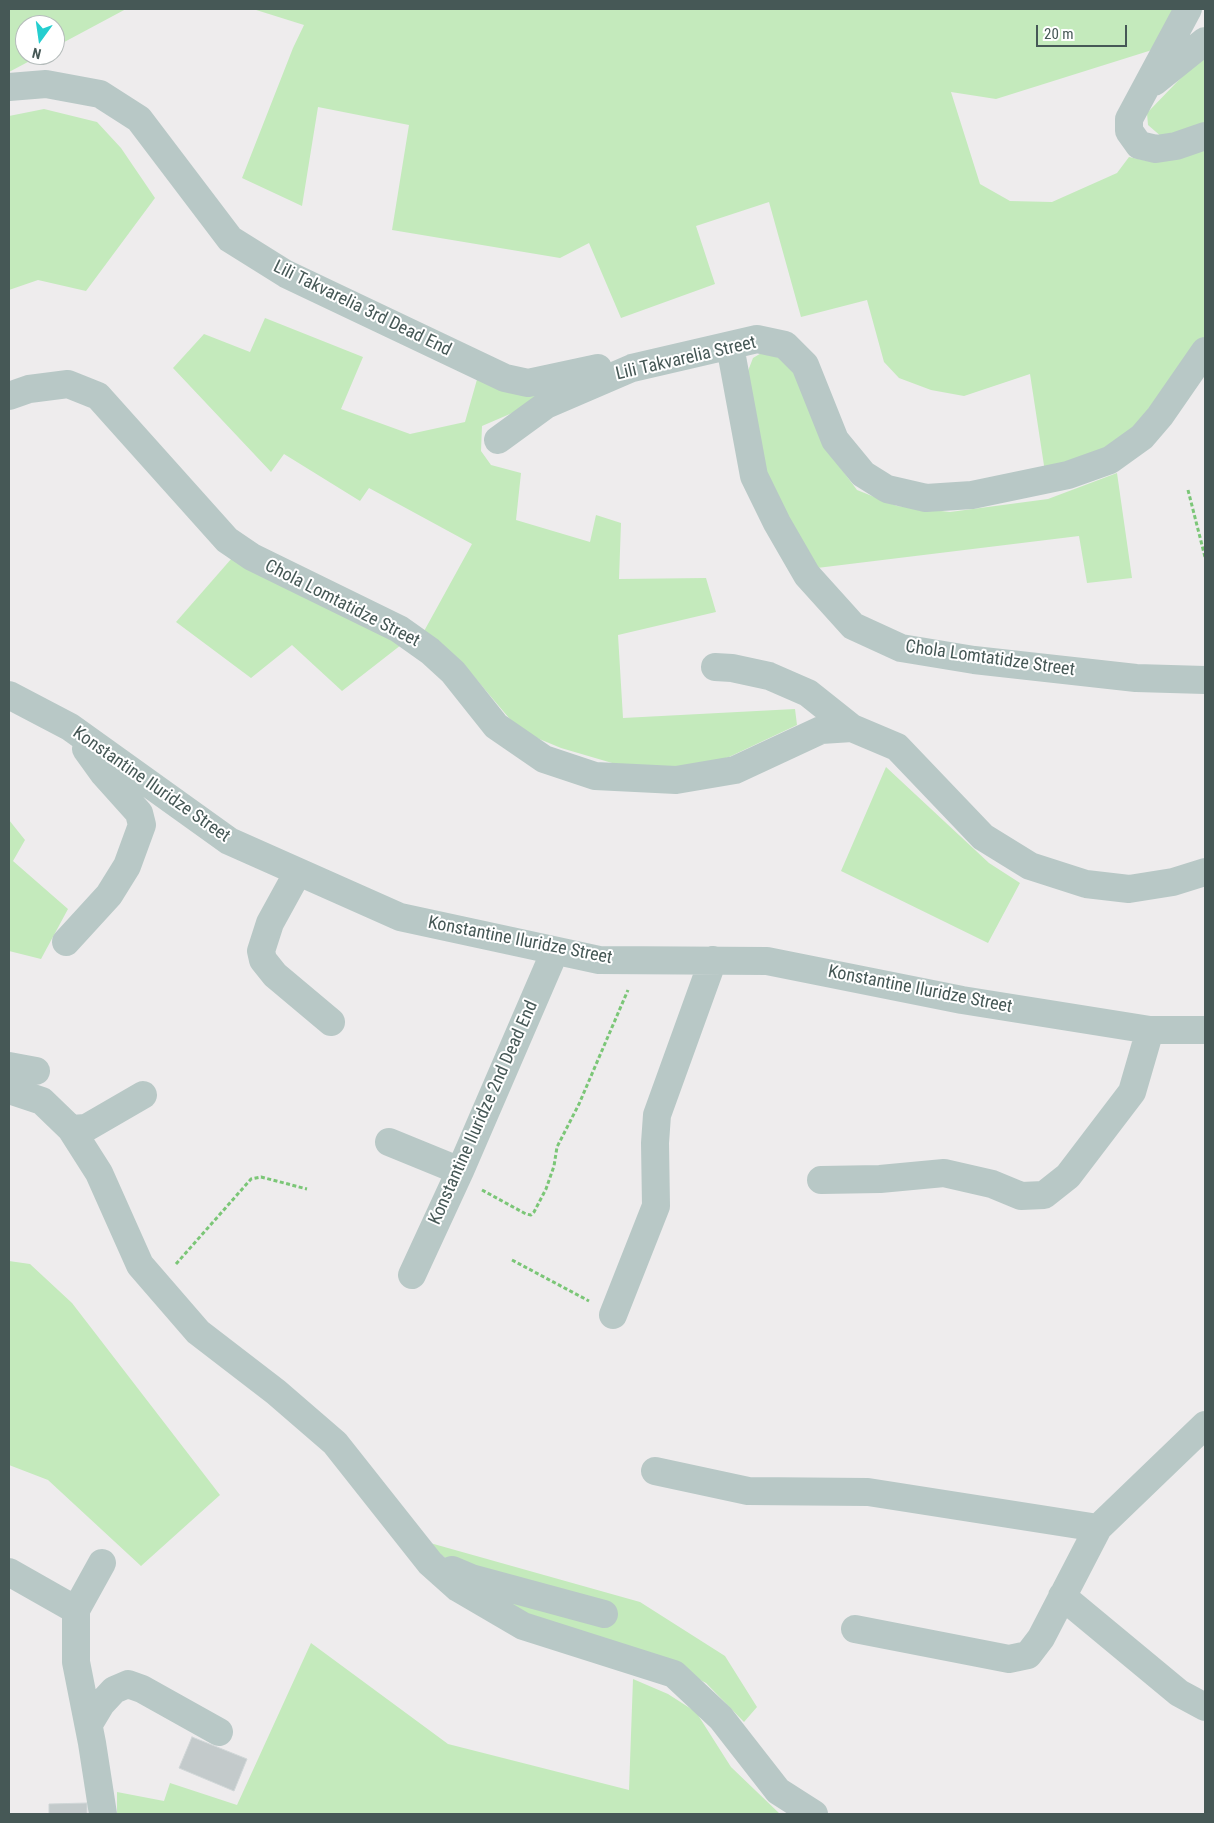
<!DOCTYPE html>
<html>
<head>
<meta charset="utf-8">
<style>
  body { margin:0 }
  #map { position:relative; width:1214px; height:1823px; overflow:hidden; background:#eeeced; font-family:"Roboto Condensed",sans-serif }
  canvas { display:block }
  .frame { position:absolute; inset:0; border:10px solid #465856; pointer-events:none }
  .north { position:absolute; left:15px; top:15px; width:50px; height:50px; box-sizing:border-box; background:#fff; border:1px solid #b5bcbb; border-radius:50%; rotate:194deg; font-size:14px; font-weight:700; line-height:20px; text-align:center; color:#465856 }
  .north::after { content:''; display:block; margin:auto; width:18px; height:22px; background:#25cecf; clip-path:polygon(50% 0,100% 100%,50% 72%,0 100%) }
  .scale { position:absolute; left:1036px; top:25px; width:91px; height:22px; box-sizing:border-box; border:2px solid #465856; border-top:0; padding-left:6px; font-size:15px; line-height:18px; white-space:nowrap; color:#465856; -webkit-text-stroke:4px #fff; paint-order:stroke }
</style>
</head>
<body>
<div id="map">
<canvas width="1214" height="1823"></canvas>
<div class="frame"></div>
<div class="north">N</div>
<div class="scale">20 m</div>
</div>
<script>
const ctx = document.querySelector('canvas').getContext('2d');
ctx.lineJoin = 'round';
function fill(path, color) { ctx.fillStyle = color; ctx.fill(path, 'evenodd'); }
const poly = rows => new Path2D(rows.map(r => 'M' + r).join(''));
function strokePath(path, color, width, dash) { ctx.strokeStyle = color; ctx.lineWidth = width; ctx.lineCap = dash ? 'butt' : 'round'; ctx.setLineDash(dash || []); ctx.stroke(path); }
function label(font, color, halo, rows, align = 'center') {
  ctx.font = font + ' "Roboto Condensed",sans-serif'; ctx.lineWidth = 4; ctx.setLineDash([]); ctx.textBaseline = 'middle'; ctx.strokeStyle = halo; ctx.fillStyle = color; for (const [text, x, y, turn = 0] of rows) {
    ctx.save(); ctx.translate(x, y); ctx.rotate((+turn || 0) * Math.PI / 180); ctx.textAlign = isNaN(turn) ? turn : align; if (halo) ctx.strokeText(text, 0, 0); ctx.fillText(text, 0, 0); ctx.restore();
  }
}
const green = poly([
  [9,9,126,9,55,47,55,25,25,25,25,55,41,55,9,72],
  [253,9,1177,9,1152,50,996,99,951,92,980,184,1010,201,1052,202,1117,173,1129,157,1153,162,1205,143,1205,341,1139,428,1096,457,1045,472,1030,374,964,396,931,390,899,378,884,362,867,300,801,317,769,202,696,226,715,284,621,318,589,243,560,258,392,230,409,125,318,107,302,206,242,178,293,48,304,25],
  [1203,55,1205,56,1205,126,1163,138,1148,125,1147,113],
  [44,109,97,122,121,148,155,198,86,291,38,280,9,290,9,116],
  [265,318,363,357,341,409,410,434,465,422,478,376,589,380,482,426,481,451,491,465,521,473,516,520,590,542,596,515,621,523,619,579,706,578,716,612,618,635,623,718,795,709,797,725,729,757,679,771,619,765,561,748,520,731,465,666,423,633,472,544,369,488,360,501,284,454,271,472,173,368,204,334,250,352],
  [763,352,793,363,825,447,857,490,897,506,950,512,1048,499,1117,473,1132,578,1087,583,1079,536,817,568,765,480,746,376,753,358],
  [232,558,401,645,342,691,292,645,251,678,176,622],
  [886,767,989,863,1020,883,988,943,841,871],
  [9,820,25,840,13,861,68,909,41,959,9,951],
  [9,1261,30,1264,72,1303,220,1495,141,1566,48,1480,9,1465],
  [423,1541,640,1602,725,1656,757,1707,744,1722,706,1683,670,1664,524,1617],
  [311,1643,448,1744,629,1790,633,1679,668,1694,696,1712,731,1767,780,1814,117,1814,117,1792,164,1801,170,1783,237,1805]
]);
const building = poly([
  [192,1737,247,1759,234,1791,179,1768,192,1737],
  [87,1803,87,1814,49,1814,49,1804,87,1803]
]);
const path = poly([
  [1188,490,1205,557],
  [482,1190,526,1214,531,1215,534,1212,546,1189,554,1166,557,1147,579,1104,628,990],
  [512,1260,589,1301],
  [176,1264,251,1179,261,1177,307,1189]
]);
const minor = poly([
  [1188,9,1129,119,1129,131,1139,145,1156,149,1176,146,1205,136],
  [1154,82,1205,41],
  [9,87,46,84,100,94,139,119,230,239,286,274,505,378,528,383,598,368],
  [730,346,754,476,777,523,807,575,853,626,901,648,974,660,1136,678,1205,680],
  [9,396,29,389,68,384,98,396,227,540,252,557,399,629,430,651,453,672,496,726,544,759,595,776,676,780,735,770,821,730,852,728,897,747,983,837,1030,866,1086,884,1129,889,1173,882,1205,872],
  [498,440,546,405,632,368,757,339,785,345,805,365,835,440,863,474,887,489,926,498,972,495,1068,475,1110,460,1142,437,1160,416,1205,351],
  [715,667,732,668,769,676,808,693,852,728],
  [9,695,70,727,229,841,400,917,599,960,767,961,962,1000,1150,1030,1205,1030],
  [298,872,270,923,261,951,263,960,275,975,331,1022],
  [66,942,109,895,127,866,142,825,139,813,104,774,86,749],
  [9,1066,36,1071],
  [9,1090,42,1101,71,1129,99,1173,140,1265,198,1332,276,1392,335,1443,430,1563,458,1588,523,1626,674,1674,721,1718,778,1791,814,1814],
  [71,1129,86,1128,143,1095],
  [389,1142,460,1171],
  [821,1180,880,1179,944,1173,992,1184,1021,1196,1044,1195,1068,1176,1132,1092,1150,1030],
  [412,1275,460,1171,555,951],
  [613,1315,656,1206,655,1143,657,1115,713,960],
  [655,1471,748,1491,868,1492,1098,1528],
  [102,1563,76,1610,76,1662,92,1743,103,1814],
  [452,1570,471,1578,604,1614],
  [9,1572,76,1610],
  [1062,1596,1179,1693,1205,1707],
  [855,1629,1009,1659,1028,1655,1041,1638,1098,1528,1205,1425],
  [89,1724,101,1704,114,1690,128,1684,142,1689,219,1732]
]);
const streetNames = [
  ["Lili Takvarelia 3rd Dead End",362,309,26],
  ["Lili Takvarelia Street",686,359,-13],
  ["Chola Lomtatidze Street",342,604,27],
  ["Chola Lomtatidze Street",990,659,8],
  ["Konstantine Iluridze Street",151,785,35],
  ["Konstantine Iluridze Street",520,941,11],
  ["Konstantine Iluridze Street",920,990,11],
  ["Konstantine Iluridze 2nd Dead End",484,1113,-66]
];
fill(green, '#c4eabc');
fill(building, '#c3cacb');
strokePath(building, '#d0d6d7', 1);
strokePath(path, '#7bc677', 3, [4, 2.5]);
strokePath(minor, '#b8c8c6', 28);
label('18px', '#465856', '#fff', streetNames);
</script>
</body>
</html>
